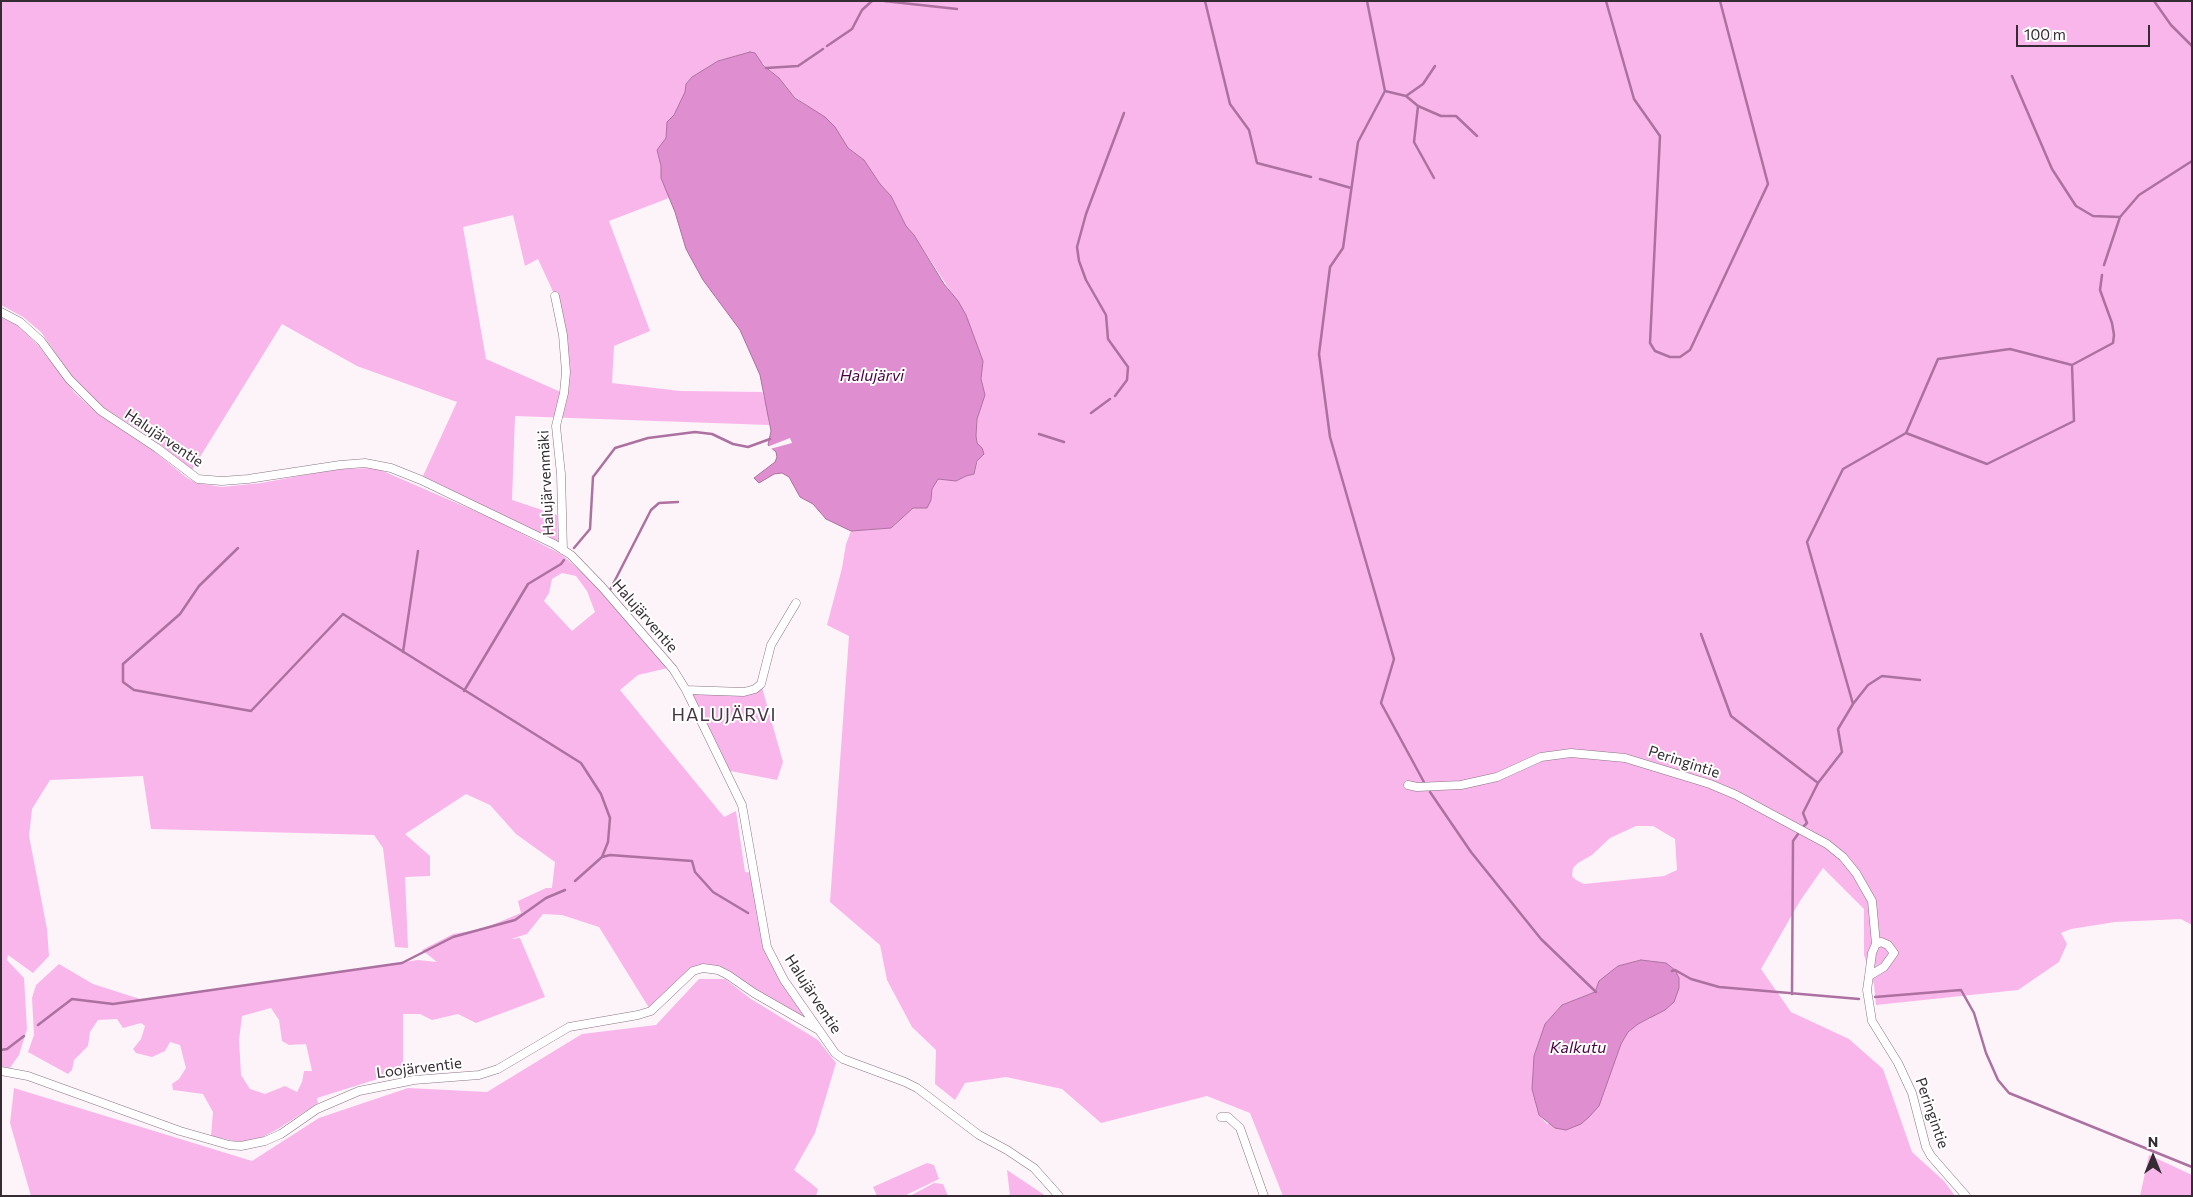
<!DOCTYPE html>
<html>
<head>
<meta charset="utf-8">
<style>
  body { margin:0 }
  #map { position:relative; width:2193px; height:1197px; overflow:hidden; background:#fdf4fa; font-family:Commissioner,sans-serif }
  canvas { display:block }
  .frame { position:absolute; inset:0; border:2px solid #342c32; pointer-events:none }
  .north { position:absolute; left:2128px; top:1132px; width:50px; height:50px; -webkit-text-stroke:4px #fff; paint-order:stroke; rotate:0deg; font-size:14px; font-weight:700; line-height:20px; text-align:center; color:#342c32 }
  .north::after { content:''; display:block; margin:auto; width:18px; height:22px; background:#342c32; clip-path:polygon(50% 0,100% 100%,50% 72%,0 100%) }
  .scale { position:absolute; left:2016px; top:25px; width:134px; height:22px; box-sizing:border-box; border:2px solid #342c32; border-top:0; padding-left:6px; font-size:15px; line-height:18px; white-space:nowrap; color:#342c32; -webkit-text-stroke:4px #fff; paint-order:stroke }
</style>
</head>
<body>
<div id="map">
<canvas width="2193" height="1197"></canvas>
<div class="frame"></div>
<div class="north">N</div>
<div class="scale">100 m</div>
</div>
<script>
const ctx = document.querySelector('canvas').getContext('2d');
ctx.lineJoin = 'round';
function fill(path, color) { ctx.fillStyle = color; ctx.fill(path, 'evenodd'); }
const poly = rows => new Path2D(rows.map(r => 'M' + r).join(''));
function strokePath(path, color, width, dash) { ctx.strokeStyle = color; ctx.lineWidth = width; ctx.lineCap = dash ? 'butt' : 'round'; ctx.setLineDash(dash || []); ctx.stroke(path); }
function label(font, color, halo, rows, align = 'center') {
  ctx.font = font + ' Commissioner,sans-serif'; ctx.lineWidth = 4; ctx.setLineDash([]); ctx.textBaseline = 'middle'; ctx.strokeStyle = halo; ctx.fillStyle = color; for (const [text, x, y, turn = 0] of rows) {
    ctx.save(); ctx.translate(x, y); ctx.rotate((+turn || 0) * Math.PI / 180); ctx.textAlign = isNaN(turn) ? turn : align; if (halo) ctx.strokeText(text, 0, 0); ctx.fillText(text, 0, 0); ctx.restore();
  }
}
const green = poly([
  [1,1,2192,1,2192,925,2181,919,2115,922,2071,929,2061,933,2067,944,2059,962,2018,990,1876,1005,1874,984,1864,955,1864,909,1823,868,1800,901,1761,969,1791,1012,1849,1039,1883,1069,1912,1152,1944,1181,1955,1196,1283,1196,1250,1113,1207,1096,1101,1123,1062,1089,1006,1077,965,1083,955,1100,935,1084,936,1050,912,1027,887,980,880,945,830,902,849,636,827,625,842,568,846,544,851,531,891,528,913,508,931,500,932,489,938,478,956,481,966,476,974,474,982,448,977,443,976,436,977,419,985,395,981,380,983,361,966,315,914,235,906,226,891,196,880,184,864,160,848,148,809,107,795,97,779,78,750,52,718,61,692,77,686,84,685,92,674,115,667,122,666,138,657,150,661,166,661,178,668,192,669,198,609,221,650,331,614,346,612,383,680,391,762,392,768,410,769,425,515,416,512,500,557,515,558,543,423,476,457,402,357,366,282,324,192,470,149,436,104,408,75,381,41,332,23,317,1,305],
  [513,215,525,266,538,259,555,296,566,372,563,393,486,359,463,227],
  [1636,826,1653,826,1675,839,1677,870,1664,876,1584,884,1576,880,1572,876,1573,868,1578,863,1592,855,1610,838],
  [1641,960,1666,963,1651,1018,1638,1024,1628,1032,1621,1044,1599,1106,1547,1124,1539,1115,1532,1089,1534,1056,1545,1024,1562,1005,1595,992,1599,981,1618,966],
  [1,317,18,326,37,344,75,393,98,414,155,452,187,478,197,483,222,487,261,483,337,469,376,468,491,518,561,554,592,581,668,668,638,675,620,690,724,817,736,811,745,872,753,873,767,947,819,1031,718,970,693,971,651,1011,599,927,562,915,543,914,527,934,511,939,520,938,545,997,476,1023,458,1014,432,1020,420,1014,403,1014,403,1071,317,1098,318,1103,278,1129,255,1141,234,1141,211,1136,213,1112,203,1094,173,1090,172,1084,179,1079,186,1068,180,1045,170,1042,165,1051,152,1057,136,1053,133,1049,141,1039,145,1026,141,1023,123,1028,117,1019,98,1020,90,1032,88,1046,74,1060,72,1070,68,1074,28,1052,34,1035,32,998,36,985,59,964,93,984,140,999,153,999,418,960,437,962,422,950,453,934,482,929,521,913,518,901,546,888,552,888,555,862,516,834,490,805,466,794,405,834,430,856,430,876,405,877,408,948,395,947,383,848,374,835,151,829,143,776,50,780,32,809,29,836,47,929,49,956,33,973,8,955,7,960,24,978,27,1029,19,1055,10,1068,1,1066],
  [562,573,576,576,587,591,595,612,572,631,544,601,549,593,552,579],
  [271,1008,279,1020,282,1041,289,1045,306,1044,312,1071,304,1071,302,1082,297,1092,285,1086,265,1094,250,1089,241,1075,239,1040,242,1016],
  [761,684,783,762,777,780,725,770,686,690,744,692],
  [699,979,725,979,751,999,818,1040,836,1063,815,1133,794,1170,818,1189,816,1196,31,1196,10,1123,14,1088,252,1161,319,1118,408,1088,487,1092,582,1034,656,1025],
  [2149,1155,2192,1175,2192,1196,2140,1196],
  [927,1163,934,1165,939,1179,904,1196,877,1196,873,1187],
  [1007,1170,1046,1196,1010,1196],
  [934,1183,943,1184,948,1196,910,1196]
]);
const water = poly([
  [750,52,755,53,763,65,779,78,795,98,825,117,835,127,848,148,864,160,880,184,891,196,906,226,914,235,944,284,958,301,966,315,983,361,981,379,985,395,977,419,976,436,977,443,982,448,984,454,977,461,974,474,966,476,956,481,938,479,932,489,931,500,927,508,913,508,891,528,851,531,826,519,813,504,800,497,789,477,782,473,774,474,759,483,754,478,775,462,777,457,776,452,768,445,771,431,760,375,740,330,703,280,686,249,675,212,661,178,661,166,657,150,666,138,667,122,674,115,685,92,686,84,692,77,718,61,750,52],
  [1641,960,1666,963,1675,970,1679,978,1679,988,1674,1002,1665,1010,1638,1024,1628,1032,1621,1044,1599,1106,1589,1117,1581,1124,1566,1130,1555,1128,1539,1115,1532,1089,1534,1056,1545,1024,1562,1005,1595,992,1599,981,1618,966,1641,960]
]);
const pier = poly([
  [790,438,792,443,770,449,767,447]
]);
const stream = poly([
  [884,1,957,9],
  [1205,1,1230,104,1249,130,1257,163,1311,177],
  [1367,1,1385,91,1358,142,1343,248,1330,267,1319,354,1330,437,1394,659,1381,703,1425,784],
  [1606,1,1634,99,1660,136,1650,343,1655,351,1670,357,1680,357,1690,350,1768,184,1720,1],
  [2154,1,2171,25,2192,46],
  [827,46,852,29,862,10,872,1],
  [766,68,798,66,823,49],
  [2012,76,2052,169,2076,206,2093,216,2120,217],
  [1385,91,1406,96,1418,106,1441,116,1456,116,1477,136],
  [1406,96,1423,84,1435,66],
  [1418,106,1414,142,1434,178],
  [1320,179,1351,188],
  [2104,265,2120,217,2139,195,2192,161],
  [1115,396,1127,380,1128,367,1108,339,1106,315,1086,280,1079,261,1077,247,1086,214,1124,113],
  [1091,413,1110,399],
  [1906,433,1987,464,2074,421,2072,365],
  [1039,434,1064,442],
  [238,548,199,586,180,614,123,664,123,682,134,690,251,711,343,614,581,763,601,794,610,818,608,842,602,857,575,881],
  [574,548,590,529,593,477,615,448,648,438,695,432,712,434,733,444,748,447,770,439],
  [609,592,651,510,659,503,678,502],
  [1701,634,1731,716,1818,783],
  [403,652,418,551],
  [464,691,528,584,561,564,564,560],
  [1853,704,1868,685,1882,676,1920,680],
  [1430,792,1471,852,1541,939,1596,992],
  [1803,827,1807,823,1803,813,1818,783,1842,752,1838,729,1853,704,1807,542,1843,469,1906,433,1938,359,2010,349,2072,365,2113,343,2114,335,2112,323,2100,290,2102,275],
  [602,857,610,855,692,861,695,872,713,892,748,913],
  [1672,971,1675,970,1691,979,1719,987,1859,999],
  [1792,994,1793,841,1798,834],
  [1875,997,1961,990,1974,1013,1986,1053,1998,1080,2009,1093,2192,1167],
  [38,1025,72,999,113,1004,402,963,453,937,515,920,546,898,565,890],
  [1,1050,7,1049,24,1036]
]);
const minor = poly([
  [555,296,563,335,566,372,564,393,556,426,561,474,563,550],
  [1,312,20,322,41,341,69,379,101,411,157,448,198,479,222,481,248,479,340,465,365,463,391,468,421,480,554,544,571,555,602,587,673,669,686,690,742,805,767,947,784,980,835,1053,843,1059,905,1082,917,1088,979,1135,1007,1150,1034,1168,1059,1196],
  [686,690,744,692,755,689,761,684,771,645,796,603],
  [1408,785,1417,787,1461,785,1497,777,1541,757,1571,753,1625,758,1710,784,1736,795,1827,844,1843,857,1856,873,1872,901,1876,944],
  [1869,976,1884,967,1894,953,1888,945,1881,942,1876,944,1872,953,1869,976,1867,990,1872,1021,1898,1063,1912,1093,1926,1147,1931,1156,1966,1196],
  [1,1071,28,1076,180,1131,229,1145,241,1146,265,1141,281,1134,317,1109,359,1091,414,1080,479,1075,498,1069,569,1027,638,1015,651,1011,693,971,703,968,718,970,728,975,754,993,817,1029],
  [1221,1117,1228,1117,1240,1128,1264,1196]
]);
const streetNames = [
  ["Halujärventie",164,438,34],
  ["Halujärvenmäki",546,483,-93],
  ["Halujärventie",645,616,49],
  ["Peringintie",1684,762,18],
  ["Halujärventie",813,994,57],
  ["Loojärventie",419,1068,-7],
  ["Peringintie",1932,1113,71]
];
const waterNames = [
  ["Halujärvi",872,376],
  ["Kalkutu",1578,1048]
];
const quarterNames = [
  ["HALUJÄRVI",724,715]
];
fill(green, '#f9b6ea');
fill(water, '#df8ecf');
strokePath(water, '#ac71a0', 1);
fill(pier, '#fdf4fa');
strokePath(stream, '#ac71a0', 2.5);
strokePath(minor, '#897584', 9);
strokePath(minor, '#fff', 8);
label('15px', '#342c32', '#fff', streetNames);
label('italic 16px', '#4a0041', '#fff', waterNames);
ctx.letterSpacing = '1px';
label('18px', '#443340', '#fff', quarterNames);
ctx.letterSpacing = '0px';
</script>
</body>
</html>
